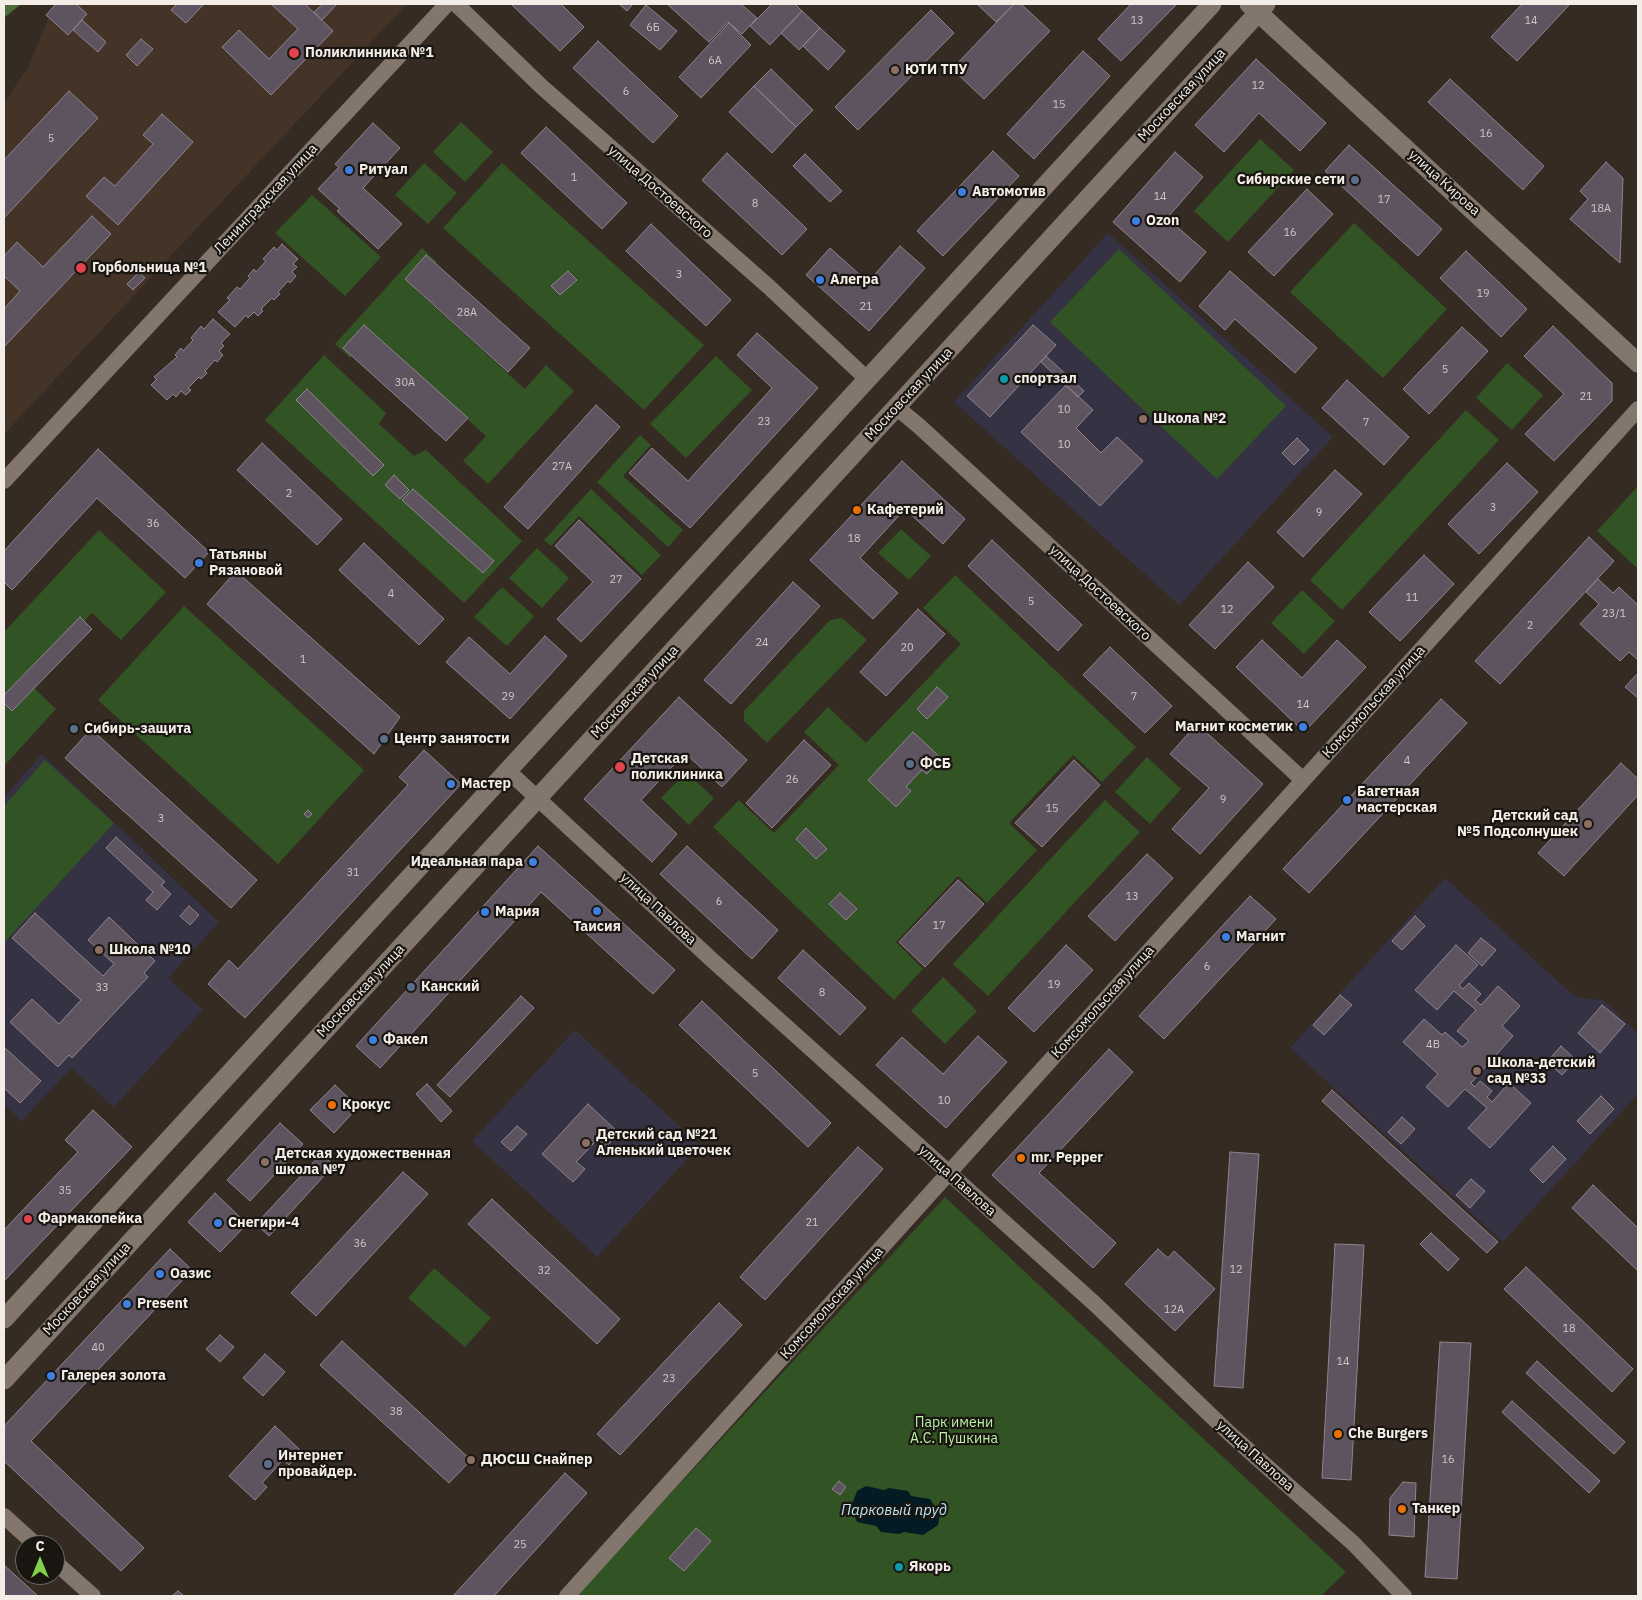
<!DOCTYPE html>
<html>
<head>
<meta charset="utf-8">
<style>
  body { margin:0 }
  #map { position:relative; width:1642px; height:1600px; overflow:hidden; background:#352b23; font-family:"IBM Plex Sans",sans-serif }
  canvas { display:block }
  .frame { position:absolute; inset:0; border:5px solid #f4ede7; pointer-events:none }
  .north { position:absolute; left:15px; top:1535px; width:50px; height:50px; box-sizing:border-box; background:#191511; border:1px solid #716b67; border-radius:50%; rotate:0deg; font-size:14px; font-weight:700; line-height:20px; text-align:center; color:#f4ede7 }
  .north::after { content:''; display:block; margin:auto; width:18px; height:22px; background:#83d04e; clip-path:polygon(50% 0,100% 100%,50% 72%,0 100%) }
</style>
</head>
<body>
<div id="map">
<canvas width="1642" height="1600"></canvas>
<div class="frame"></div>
<div class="north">С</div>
</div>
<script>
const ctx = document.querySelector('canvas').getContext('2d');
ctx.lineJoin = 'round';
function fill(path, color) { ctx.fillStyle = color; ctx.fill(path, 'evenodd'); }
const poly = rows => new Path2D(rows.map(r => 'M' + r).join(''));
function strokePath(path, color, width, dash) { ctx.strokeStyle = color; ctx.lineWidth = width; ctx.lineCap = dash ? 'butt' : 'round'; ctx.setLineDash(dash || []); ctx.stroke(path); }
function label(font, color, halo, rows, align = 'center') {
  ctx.font = font + ' "IBM Plex Sans",sans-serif'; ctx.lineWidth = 4.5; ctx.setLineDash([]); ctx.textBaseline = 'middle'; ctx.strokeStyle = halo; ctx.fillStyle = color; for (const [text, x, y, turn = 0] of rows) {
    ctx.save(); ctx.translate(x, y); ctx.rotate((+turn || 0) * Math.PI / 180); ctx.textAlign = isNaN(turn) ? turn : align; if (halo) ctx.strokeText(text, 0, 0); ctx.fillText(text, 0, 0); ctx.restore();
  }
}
const built = poly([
  [54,4,407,4,4,434,4,103,30,64]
]);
const education = poly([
  [1108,233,1333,437,1179,605,954,402],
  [42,754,219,922,168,978,203,1010,114,1107,71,1068,22,1121,4,1104,4,797],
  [1445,878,1575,997,1603,1000,1638,1033,1638,1094,1503,1242,1290,1048],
  [575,1030,700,1145,597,1257,472,1141]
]);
const green = poly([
  [461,122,493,152,465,182,433,152],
  [1260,139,1294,170,1228,242,1194,211],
  [424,163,457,193,428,224,395,195],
  [502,163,704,345,644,410,443,228],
  [312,195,381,257,345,296,275,233],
  [1354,223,1447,309,1383,378,1290,292],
  [422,248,437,262,414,288,525,389,546,365,574,391,488,484,463,461,486,436,373,334,350,358,335,344],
  [1119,249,1286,406,1217,479,1050,322],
  [324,355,386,413,379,424,414,456,426,450,522,541,464,603,265,420],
  [716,356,752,390,686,458,650,424],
  [1507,363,1543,395,1512,430,1476,398],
  [1466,410,1499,440,1342,610,1310,580],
  [640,435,651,445,623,476,683,530,668,547,597,482],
  [1638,486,1638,569,1597,531],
  [591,489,661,555,642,575,579,516,551,546,544,540],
  [901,529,931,556,909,580,878,553],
  [99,530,166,592,121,640,92,613,28,682,56,709,4,766,4,632],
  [537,548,569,578,542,608,509,578],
  [955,575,1136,747,1102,782,1073,755,1009,823,1037,850,987,903,958,876,896,942,923,969,894,1000,713,827,739,800,774,833,839,765,804,732,828,707,866,743,961,644,923,608],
  [502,587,534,616,507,646,474,617],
  [1302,590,1335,621,1304,654,1271,623],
  [184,606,364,770,278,864,98,700],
  [842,618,867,640,767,743,744,721,744,711,830,620],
  [1147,757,1181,789,1150,824,1115,792],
  [45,760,114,823,4,943,4,806],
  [686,772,714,798,689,825,661,798],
  [1105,800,1140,832,988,996,953,964],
  [943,977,977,1011,945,1044,911,1011],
  [945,1197,1346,1572,1321,1596,576,1596],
  [434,1268,491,1318,465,1347,408,1298]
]);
const forest = poly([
  [4,4,21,4,4,18]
]);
const water = poly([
  [866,1486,884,1490,889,1488,908,1491,911,1496,930,1499,940,1515,938,1525,923,1535,904,1532,899,1534,881,1532,876,1526,857,1522,851,1507,857,1491]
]);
const building = poly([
  [56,4,76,4,87,14,68,35,46,15,56,4],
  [177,4,204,4,186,23,171,10,177,4],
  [271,4,305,4,333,31,271,95,222,47,239,30,269,59,298,29,271,4],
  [323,4,337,4,322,20,314,12,323,4],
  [511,4,561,4,584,27,560,51,511,4],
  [619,4,633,4,627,11,619,4],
  [667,4,741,4,757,18,742,34,728,22,709,42,667,4],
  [772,4,795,4,802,11,770,45,750,26,772,4],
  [977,4,1014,4,996,22,977,4],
  [1014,4,1021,4,1050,31,984,99,952,69,1014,4],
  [1131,4,1177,4,1121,61,1098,39,1131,4],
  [1522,4,1570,4,1517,61,1491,37,1522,4],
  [646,5,677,31,660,50,630,25,646,5],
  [931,10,954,33,858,130,835,107,931,10],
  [802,11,820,28,799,50,781,33,802,11],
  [82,20,106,42,98,52,73,30,82,20],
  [729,23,751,45,701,98,679,77,729,23],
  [820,28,845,51,828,70,803,46,820,28],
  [141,39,153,49,137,66,126,55,141,39],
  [598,41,678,116,653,143,573,68,598,41],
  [1083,51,1110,76,1034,159,1007,134,1083,51],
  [1256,59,1326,123,1300,151,1259,113,1224,152,1195,125,1256,59],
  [771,69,813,110,796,127,754,86,771,69],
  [1450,79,1544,166,1523,190,1428,102,1450,79],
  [754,86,796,127,772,153,729,112,754,86],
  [69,91,98,118,4,218,4,160,69,91],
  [162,114,193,142,118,225,86,196,104,177,115,186,153,144,143,135,162,114],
  [373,123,400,148,363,188,402,224,378,249,337,211,340,209,318,189,339,167,335,164,373,123],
  [546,127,627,203,602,229,521,153,546,127],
  [1349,145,1442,229,1418,256,1325,171,1349,145],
  [993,151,1019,176,943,256,917,231,993,151],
  [1175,152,1203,177,1167,218,1206,252,1180,282,1113,222,1175,152],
  [727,153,807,229,782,255,702,180,727,153],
  [805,154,842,191,830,202,793,166,805,154],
  [1606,162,1623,178,1620,263,1570,219,1588,199,1580,191,1606,162],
  [1307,189,1333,214,1274,276,1248,252,1307,189],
  [92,216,111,234,4,347,4,309,20,291,4,276,4,256,17,242,43,267,92,216],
  [651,224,731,300,706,326,626,251,651,224],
  [282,244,298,259,293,264,297,267,292,272,296,276,290,283,288,281,278,292,280,294,274,300,272,298,261,309,263,311,258,316,254,312,248,318,246,315,235,327,218,312,230,300,227,298,237,287,240,289,250,278,248,276,254,269,256,272,266,261,263,259,274,247,277,250,282,244],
  [900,246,925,268,869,331,806,275,830,248,868,282,900,246],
  [1466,251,1527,309,1501,337,1440,278,1466,251],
  [426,255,530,348,508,372,405,279,426,255],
  [568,271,577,280,560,295,551,286,568,271],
  [1230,271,1317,348,1295,373,1235,319,1225,330,1199,306,1230,271],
  [139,272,145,278,133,290,127,284,139,272],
  [213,319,230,334,221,343,224,346,219,351,223,355,217,362,215,360,205,371,207,373,201,379,199,377,188,388,191,390,186,395,181,391,176,397,173,394,167,400,151,385,157,379,154,377,177,357,175,355,181,348,183,351,193,340,191,338,201,326,204,329,213,319],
  [364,325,468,418,446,441,343,348,364,325],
  [1033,325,1056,345,990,417,967,396,1033,325],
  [1553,326,1612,383,1612,401,1554,461,1525,434,1564,394,1524,356,1553,326],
  [1462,327,1488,351,1429,414,1403,389,1462,327],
  [757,333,818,388,690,528,629,473,652,448,688,481,772,388,737,355,757,333],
  [1046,356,1084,391,1078,397,1041,362,1046,356],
  [1347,380,1409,437,1384,465,1322,408,1347,380],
  [1066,385,1093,410,1076,428,1101,453,1117,437,1143,461,1100,506,1021,432,1066,385],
  [307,389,384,465,373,476,296,400,307,389],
  [596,405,620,427,528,529,504,507,596,405],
  [1297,438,1309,450,1294,465,1282,453,1297,438],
  [262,443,342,519,317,545,237,470,262,443],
  [98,449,209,552,185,578,97,498,12,590,4,582,4,551,98,449],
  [902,461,965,519,943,544,905,509,882,534,860,558,898,593,873,619,810,560,902,461],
  [1507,463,1538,492,1479,554,1448,524,1507,463],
  [1335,470,1362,494,1303,557,1277,532,1335,470],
  [394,475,409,490,400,499,385,485,394,475],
  [413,489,494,561,483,573,402,500,413,489],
  [579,520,641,579,581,642,557,619,593,582,555,546,579,520],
  [1589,537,1614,561,1500,684,1475,661,1589,537],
  [992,540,1082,625,1058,651,968,566,992,540],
  [364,543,444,619,419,645,339,570,364,543],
  [1424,555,1454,584,1400,641,1369,612,1424,555],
  [1248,562,1274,587,1215,649,1189,625,1248,562],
  [236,571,400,717,374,754,207,604,236,571],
  [1598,579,1613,593,1619,587,1638,605,1638,660,1629,652,1620,661,1580,624,1599,604,1586,592,1598,579],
  [793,582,820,606,731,704,704,680,793,582],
  [918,609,945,634,886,696,860,672,918,609],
  [80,617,92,629,12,711,4,703,4,695,80,617],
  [545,636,567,656,510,719,446,662,469,637,510,674,545,636],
  [1262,640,1302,678,1337,640,1366,667,1304,732,1236,667,1262,640],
  [1110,647,1172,706,1145,733,1083,675,1110,647],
  [1638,673,1638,698,1625,687,1638,673],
  [937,687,948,697,927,719,917,709,937,687],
  [679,697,747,760,722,787,685,753,641,800,677,834,652,862,584,799,679,697],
  [1441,699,1467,723,1309,893,1283,869,1441,699],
  [1197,724,1263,784,1200,854,1172,829,1209,788,1170,754,1197,724],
  [91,729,257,880,231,908,65,758,91,729],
  [913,732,941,758,927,774,922,770,914,778,906,787,911,791,896,807,868,780,913,732],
  [804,740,831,765,772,828,746,803,804,740],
  [424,750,461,784,245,1018,208,984,229,960,238,969,408,785,399,777,424,750],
  [1074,760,1100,785,1042,847,1015,823,1074,760],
  [1621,763,1638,779,1638,795,1564,876,1538,853,1621,763],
  [308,810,312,814,308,818,304,814,308,810],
  [806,828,827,849,816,859,796,839,806,828],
  [116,837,165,882,161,885,171,894,157,910,146,900,153,892,106,848,116,837],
  [538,846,675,970,653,994,541,892,380,1068,356,1046,538,846],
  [687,846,778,930,752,959,660,874,687,846],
  [1147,854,1173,878,1115,941,1088,916,1147,854],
  [958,880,984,904,925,967,899,942,958,880],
  [840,893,857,909,846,920,829,904,840,893],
  [1250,896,1276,919,1164,1039,1139,1016,1250,896],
  [189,906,199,915,190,925,180,916,189,906],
  [35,913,103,976,114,964,88,940,109,917,155,961,144,973,148,977,72,1058,69,1055,58,1067,10,1022,32,999,59,1024,81,1000,12,938,35,913],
  [1415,916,1425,926,1402,950,1392,941,1415,916],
  [1481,938,1496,950,1482,966,1468,953,1481,938],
  [1066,945,1093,970,1034,1032,1008,1008,1066,945],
  [1456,945,1478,965,1459,985,1463,989,1469,983,1481,994,1475,1000,1481,1005,1498,986,1520,1006,1502,1026,1513,1036,1471,1083,1475,1087,1480,1081,1492,1091,1487,1097,1492,1102,1509,1083,1531,1103,1490,1148,1468,1128,1487,1108,1465,1089,1448,1107,1426,1087,1438,1074,1403,1042,1424,1019,1442,1035,1445,1032,1462,1047,1469,1041,1457,1031,1476,1010,1454,991,1437,1010,1415,990,1456,945],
  [803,950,866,1008,840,1035,778,978,803,950],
  [1340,995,1352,1005,1324,1035,1313,1025,1340,995],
  [521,996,534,1008,450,1097,437,1085,521,996],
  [702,1001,831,1123,808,1147,679,1025,702,1001],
  [1602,1005,1625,1024,1600,1053,1578,1033,1602,1005],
  [978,1036,1007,1062,946,1128,876,1065,902,1037,943,1074,978,1036],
  [1561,1046,1576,1060,1562,1075,1547,1062,1561,1046],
  [4,1047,41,1081,20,1103,4,1088,4,1047],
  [1109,1049,1133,1072,1039,1173,1116,1243,1093,1268,992,1175,1109,1049],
  [427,1084,452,1111,441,1122,416,1094,427,1084],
  [335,1085,358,1107,334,1133,310,1110,335,1085],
  [1332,1090,1498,1242,1487,1253,1322,1101,1332,1090],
  [1601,1096,1614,1109,1590,1134,1577,1121,1601,1096],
  [588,1104,619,1133,606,1147,598,1139,576,1162,585,1169,573,1182,542,1154,588,1104],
  [93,1110,132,1147,4,1281,4,1230,78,1152,65,1140,93,1110],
  [1402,1117,1415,1129,1401,1144,1388,1132,1402,1117],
  [280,1123,303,1144,250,1201,227,1180,280,1123],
  [517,1126,527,1134,511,1151,501,1142,517,1126],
  [1553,1146,1566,1159,1543,1183,1530,1170,1553,1146],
  [858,1147,883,1169,765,1300,740,1277,858,1147],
  [1230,1152,1259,1154,1243,1388,1214,1386,1230,1152],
  [321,1154,334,1165,269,1236,256,1224,321,1154],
  [403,1172,428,1194,316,1316,291,1293,403,1172],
  [1471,1179,1485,1191,1470,1208,1456,1195,1471,1179],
  [1593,1185,1638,1228,1638,1271,1572,1208,1593,1185],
  [215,1193,247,1224,220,1252,188,1222,215,1193],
  [492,1199,620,1319,597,1344,468,1224,492,1199],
  [1431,1233,1459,1259,1448,1271,1420,1244,1431,1233],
  [1335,1244,1364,1245,1351,1480,1322,1478,1335,1244],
  [170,1249,192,1270,31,1441,144,1548,121,1571,4,1461,4,1426,170,1249],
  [1158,1249,1168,1258,1174,1251,1215,1289,1175,1331,1125,1284,1158,1249],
  [1526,1267,1633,1369,1612,1392,1504,1289,1526,1267],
  [719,1303,742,1325,620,1455,597,1434,719,1303],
  [220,1335,234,1347,220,1362,206,1349,220,1335],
  [342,1341,471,1460,449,1483,320,1365,342,1341],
  [1440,1342,1471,1343,1457,1579,1425,1577,1440,1342],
  [265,1354,285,1372,263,1396,243,1378,265,1354],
  [1537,1361,1625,1442,1614,1454,1526,1373,1537,1361],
  [1512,1401,1600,1481,1589,1493,1502,1412,1512,1401],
  [275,1426,301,1451,289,1465,283,1460,262,1483,267,1487,255,1500,229,1476,275,1426],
  [565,1473,587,1493,494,1596,453,1596,565,1473],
  [839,1481,846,1487,840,1495,832,1489,839,1481],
  [1403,1482,1416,1483,1414,1537,1389,1535,1390,1498,1403,1482],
  [696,1528,711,1541,684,1571,669,1558,696,1528],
  [4,1565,38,1596,4,1596,4,1565],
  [178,1591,184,1596,172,1596,178,1591]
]);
const tertiary = poly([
  [456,4,542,87,769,287,867,379],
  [896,407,919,426,1303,780],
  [4,481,447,4],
  [507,770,711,959,1095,1304,1229,1433,1354,1544,1404,1596],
  [4,1516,36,1545],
  [55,1562,93,1596],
  [567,1596,1638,409]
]);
const secondary = poly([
  [1249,4,1638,363],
  [4,1319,1212,4],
  [4,1380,1266,4]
]);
const markers = [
  [294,53,6,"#e0444e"],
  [895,70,5,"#8d6e63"],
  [349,170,5,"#3f7fe0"],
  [1355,180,5,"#5c6f8a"],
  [962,192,5,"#3f7fe0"],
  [1136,221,5,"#3f7fe0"],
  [81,268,6,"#e0444e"],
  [820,280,5,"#3f7fe0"],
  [1004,379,5,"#0f9aa8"],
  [1143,419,5,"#8d6e63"],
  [857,510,5,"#e8710a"],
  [199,563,5,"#3f7fe0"],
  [1303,727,5,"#3f7fe0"],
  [74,729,5,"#5c6f8a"],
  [384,739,5,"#5c6f8a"],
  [910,764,5,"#5c6f8a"],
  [620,767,6,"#e0444e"],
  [451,784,5,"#3f7fe0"],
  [1347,800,5,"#3f7fe0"],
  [1588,824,5,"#8d6e63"],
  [533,862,5,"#3f7fe0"],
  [597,911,5,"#3f7fe0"],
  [485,912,5,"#3f7fe0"],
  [1226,937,5,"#3f7fe0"],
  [99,950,5,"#8d6e63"],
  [411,987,5,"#5c6f8a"],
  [373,1040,5,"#3f7fe0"],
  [1477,1071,5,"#8d6e63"],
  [332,1105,5,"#e8710a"],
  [586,1143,5,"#8d6e63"],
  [1021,1158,5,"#e8710a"],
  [265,1162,5,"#8d6e63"],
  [28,1219,5,"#e0444e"],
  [218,1223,5,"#3f7fe0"],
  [160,1274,5,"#3f7fe0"],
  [127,1304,5,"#3f7fe0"],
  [51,1376,5,"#3f7fe0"],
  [1338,1434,5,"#e8710a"],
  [471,1460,5,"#8d6e63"],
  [268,1464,5,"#5c6f8a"],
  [1402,1509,5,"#e8710a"],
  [899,1567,5,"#0f9aa8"]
];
const numberNames = [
  ["13",1137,21],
  ["14",1531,21],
  ["6Б",653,28],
  ["6А",715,61],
  ["12",1258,86],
  ["6",626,92],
  ["15",1059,105],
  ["16",1486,134],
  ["5",51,139],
  ["1",574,178],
  ["14",1160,197],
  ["17",1384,200],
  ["8",755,204],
  ["18А",1601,209],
  ["16",1290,233],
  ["3",679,275],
  ["19",1483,294],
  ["21",866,307],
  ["28А",467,313],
  ["5",1445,370],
  ["30А",405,383],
  ["21",1586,397],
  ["10",1064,410],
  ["23",764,422],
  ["7",1366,423],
  ["10",1064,445],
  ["27А",562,467],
  ["2",289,494],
  ["3",1493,508],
  ["9",1319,513],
  ["36",153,524],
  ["18",854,539],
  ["27",616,580],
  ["4",391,594],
  ["11",1412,598],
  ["5",1031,602],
  ["12",1227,610],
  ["23/1",1614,614],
  ["2",1530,626],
  ["24",762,643],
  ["20",907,648],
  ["1",303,660],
  ["29",508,697],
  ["7",1134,697],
  ["14",1303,705],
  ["4",1407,761],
  ["26",792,780],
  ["9",1223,800],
  ["15",1052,809],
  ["3",161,819],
  ["31",353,873],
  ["13",1132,897],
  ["6",719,902],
  ["17",939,926],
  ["6",1207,967],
  ["19",1054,985],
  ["33",102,988],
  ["8",822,993],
  ["4В",1433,1045],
  ["5",755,1074],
  ["10",944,1101],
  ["35",65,1191],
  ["21",812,1223],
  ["36",360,1244],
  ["12",1236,1270],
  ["32",544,1271],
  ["12А",1174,1310],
  ["18",1569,1329],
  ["40",98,1348],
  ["14",1343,1362],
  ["23",669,1379],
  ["38",396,1412],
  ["16",1448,1460],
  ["25",520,1545]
];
const poiNames = [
  ["Поликлинника №1",305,53],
  ["ЮТИ ТПУ",905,70],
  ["Ритуал",359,170],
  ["Сибирские сети",1345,180,"right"],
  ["Автомотив",972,192],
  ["Ozon",1146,221],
  ["Горбольница №1",92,268],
  ["Алегра",830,280],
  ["спортзал",1014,379],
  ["Школа №2",1153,419],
  ["Кафетерий",867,510],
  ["Татьяны",209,555],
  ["Рязановой",209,571],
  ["Магнит косметик",1293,727,"right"],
  ["Сибирь-защита",84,729],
  ["Центр занятости",394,739],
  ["Детская",631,759],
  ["поликлиника",631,775],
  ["ФСБ",920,764],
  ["Мастер",461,784],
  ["Багетная",1357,792],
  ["мастерская",1357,808],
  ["Детский сад",1578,816,"right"],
  ["№5 Подсолнушек",1578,832,"right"],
  ["Идеальная пара",523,862,"right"],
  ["Мария",495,912],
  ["Таисия",597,927,"center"],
  ["Магнит",1236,937],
  ["Школа №10",109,950],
  ["Канский",421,987],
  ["Факел",383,1040],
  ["Школа-детский",1487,1063],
  ["сад №33",1487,1079],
  ["Крокус",342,1105],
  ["Детский сад №21",596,1135],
  ["Аленький цветочек",596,1151],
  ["Детская художественная",275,1154],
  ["школа №7",275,1170],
  ["mr. Pepper",1031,1158],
  ["Фармакопейка",38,1219],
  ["Снегири-4",228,1223],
  ["Оазис",170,1274],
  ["Present",137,1304],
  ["Галерея золота",61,1376],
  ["Che Burgers",1348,1434],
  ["Интернет",278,1456],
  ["провайдер.",278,1472],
  ["ДЮСШ Снайпер",481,1460],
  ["Танкер",1412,1509],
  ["Якорь",909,1567]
];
const streetNames = [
  ["Московская улица",1182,95,-47],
  ["улица Кирова",1444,183,42],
  ["улица Достоевского",660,192,41],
  ["Ленинградская улица",266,199,-47],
  ["Московская улица",909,394,-47],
  ["улица Достоевского",1100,593,43],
  ["Московская улица",635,692,-47],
  ["Комсомольская улица",1374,702,-48],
  ["улица Павлова",658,909,43],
  ["Московская улица",361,991,-47],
  ["Комсомольская улица",1103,1002,-48],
  ["улица Павлова",957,1181,42],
  ["Московская улица",87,1289,-47],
  ["Комсомольская улица",832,1303,-48],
  ["улица Павлова",1255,1456,42]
];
const parkNames = [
  ["Парк имени",954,1423],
  ["А.С. Пушкина",954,1439]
];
const waterNames = [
  ["Парковый пруд",894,1511]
];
fill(built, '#433427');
fill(education, '#353243');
fill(green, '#325323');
fill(forest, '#4a6e3b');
fill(water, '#041b24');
fill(building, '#5e545f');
strokePath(building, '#8f848f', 1);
strokePath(tertiary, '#83776d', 16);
strokePath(secondary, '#83776d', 19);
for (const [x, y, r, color] of markers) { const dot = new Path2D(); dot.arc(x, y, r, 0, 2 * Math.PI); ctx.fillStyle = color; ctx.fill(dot); strokePath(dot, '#191511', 2); }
label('11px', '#cec7c5', null, numberNames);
label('bold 14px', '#f4ede7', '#191511', poiNames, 'left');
label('14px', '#f4ede7', '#191511', streetNames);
label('14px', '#bbf2a5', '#191511', parkNames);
label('italic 15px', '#bce3f4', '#191511', waterNames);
</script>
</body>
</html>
